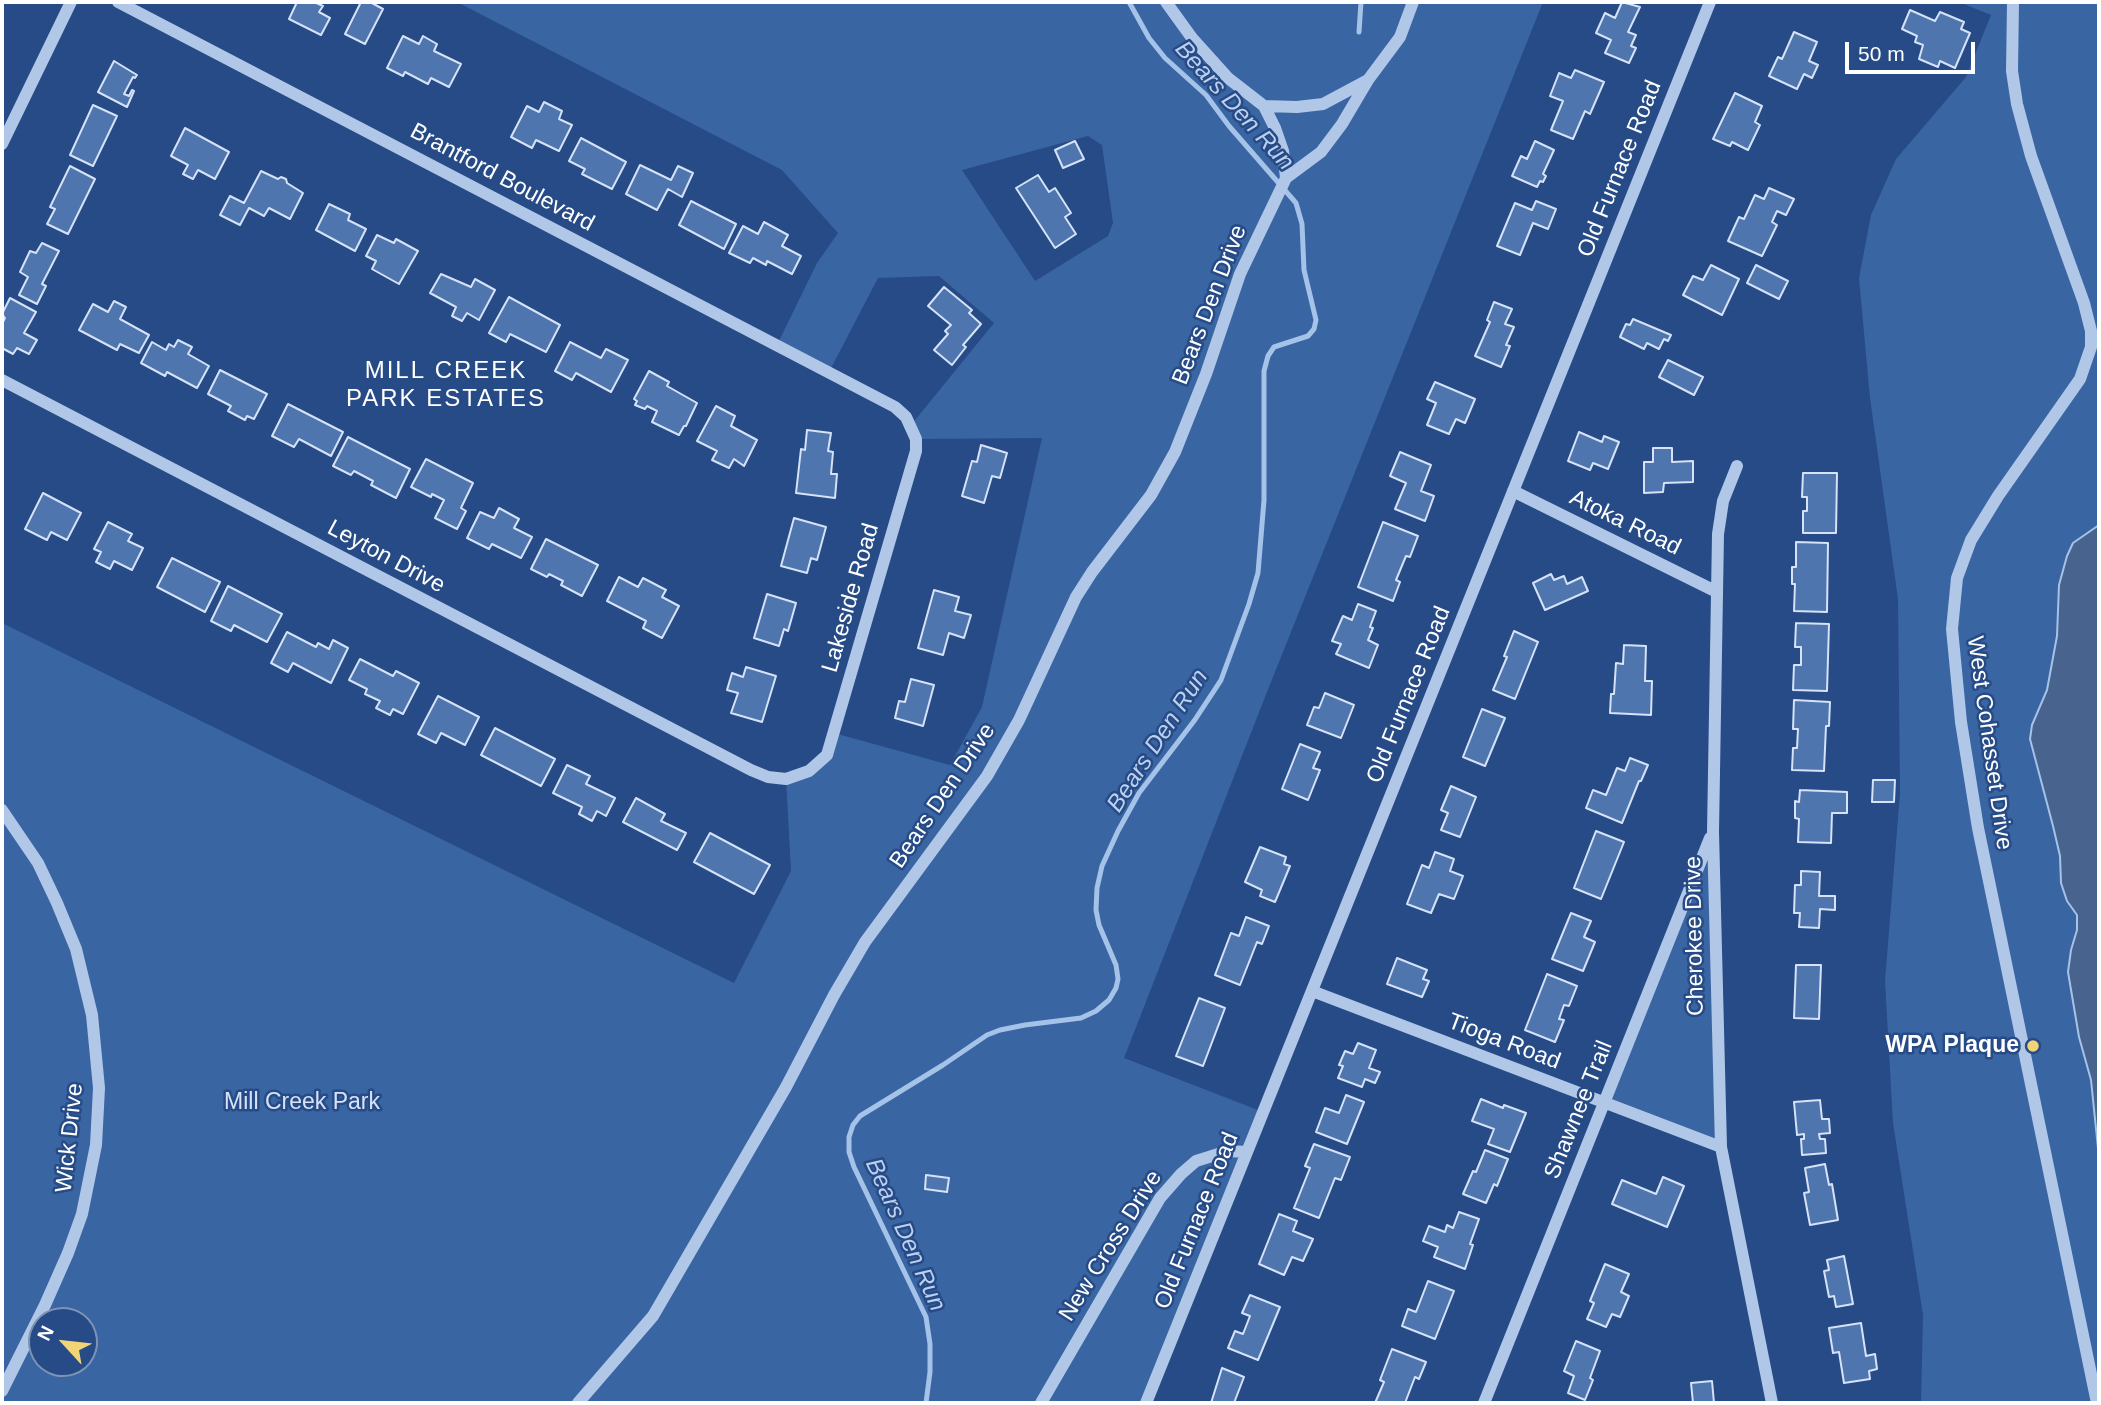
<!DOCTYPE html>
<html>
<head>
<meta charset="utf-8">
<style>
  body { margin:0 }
  #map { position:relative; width:2101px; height:1405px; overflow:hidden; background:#264b86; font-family:Arial,sans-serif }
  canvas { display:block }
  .frame { position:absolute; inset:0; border:4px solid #fff; pointer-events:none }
  .north { position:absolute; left:28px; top:1307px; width:70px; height:70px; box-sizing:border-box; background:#264b86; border:2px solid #7d93b6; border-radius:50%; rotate:297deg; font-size:19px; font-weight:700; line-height:28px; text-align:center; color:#fff }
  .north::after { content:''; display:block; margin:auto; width:24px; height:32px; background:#f2d476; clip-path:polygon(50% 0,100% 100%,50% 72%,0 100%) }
  .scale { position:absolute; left:1845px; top:42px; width:130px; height:32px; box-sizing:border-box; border:4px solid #fff; border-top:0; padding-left:9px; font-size:21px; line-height:24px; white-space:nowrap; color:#fff; -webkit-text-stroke:5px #264b86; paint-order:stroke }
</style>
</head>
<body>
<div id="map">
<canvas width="2101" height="1405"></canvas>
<div class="frame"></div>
<div class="north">N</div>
<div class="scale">50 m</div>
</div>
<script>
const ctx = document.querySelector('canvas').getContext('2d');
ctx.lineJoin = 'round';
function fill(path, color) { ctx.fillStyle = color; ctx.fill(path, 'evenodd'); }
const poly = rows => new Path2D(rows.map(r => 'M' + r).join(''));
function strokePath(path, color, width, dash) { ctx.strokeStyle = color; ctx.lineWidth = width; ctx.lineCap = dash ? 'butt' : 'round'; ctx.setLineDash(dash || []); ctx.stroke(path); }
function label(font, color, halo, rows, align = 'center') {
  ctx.font = font + ' Arial,sans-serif'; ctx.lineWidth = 5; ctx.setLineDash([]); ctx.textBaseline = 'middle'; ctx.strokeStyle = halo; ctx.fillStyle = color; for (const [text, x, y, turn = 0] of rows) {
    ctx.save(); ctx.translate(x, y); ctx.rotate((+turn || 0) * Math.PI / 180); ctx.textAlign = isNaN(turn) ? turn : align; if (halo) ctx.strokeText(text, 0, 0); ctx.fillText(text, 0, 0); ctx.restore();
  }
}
const green = poly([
  [457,2,1543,2,1265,697,1124,1058,1263,1112,1146,1403,2,1403,2,623,734,983,791,871,786,779,809,771,834,733,950,765,982,707,1042,438,916,439,911,425,994,323,939,276,878,278,829,372,777,345,817,263,838,233,782,170],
  [1088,136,1102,145,1113,223,1108,236,1035,281,962,170],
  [42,1321,84,1321,84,1363,42,1363],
  [1959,2,2099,2,2099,1403,1921,1403,1923,1315,1893,1123,1885,981,1900,793,1898,599,1870,398,1859,278,1871,215,1896,159,1966,77,1991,15],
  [1713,832,1721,1147,1604,1102]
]);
const water = poly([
  [2099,525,2099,1158,2091,1080,2079,1037,2068,972,2071,950,2077,930,2077,915,2067,901,2061,883,2060,856,2053,826,2030,739,2032,725,2047,690,2057,636,2059,585,2067,556,2073,543,2099,525]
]);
const stream = poly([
  [1359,32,1361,2],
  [926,1403,930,1372,930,1344,926,1317,854,1167,849,1152,849,1137,853,1125,860,1116,943,1065,987,1035,1000,1030,1025,1025,1081,1018,1096,1011,1109,1000,1116,988,1118,979,1116,965,1099,925,1096,910,1097,888,1102,866,1118,831,1139,793,1194,721,1221,680,1249,604,1258,573,1264,500,1264,371,1268,356,1274,347,1308,336,1314,329,1316,320,1304,270,1302,224,1296,203,1229,126,1206,95,1165,58,1149,38,1129,2]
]);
const building = poly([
  [297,2,314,2,323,6,319,12,330,18,321,35,289,19,297,2],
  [361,2,370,2,383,9,365,44,345,34,361,2],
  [1622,2,1640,7,1628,32,1636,35,1631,46,1636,48,1629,63,1605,53,1611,40,1596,33,1605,13,1615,18,1622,2],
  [1910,10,1935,21,1940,12,1964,22,1961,29,1970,33,1955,68,1940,61,1938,67,1919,59,1923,45,1915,42,1917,36,1902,29,1910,10],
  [1794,32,1817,42,1809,61,1818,65,1812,78,1804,74,1797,89,1769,76,1778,57,1782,59,1794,32],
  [403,36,419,44,423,36,437,44,434,51,461,64,449,87,431,78,428,84,405,72,403,76,387,68,403,36],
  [114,61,137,75,135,78,133,77,124,94,129,96,132,90,134,91,127,107,98,92,114,61],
  [1575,70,1604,82,1590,114,1585,111,1573,139,1551,130,1563,101,1550,96,1559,73,1571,78,1575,70],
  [1735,93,1762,106,1755,122,1760,125,1748,150,1732,142,1730,146,1713,139,1735,93],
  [544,102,562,111,559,119,572,125,559,151,536,140,532,148,511,137,527,106,539,112,544,102],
  [93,105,117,116,93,166,70,155,93,105],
  [185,128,229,152,215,179,198,170,193,179,183,174,188,165,171,156,185,128],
  [581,138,626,162,612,189,582,174,585,169,569,161,581,138],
  [1075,141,1084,159,1063,168,1055,150,1075,141],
  [1535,141,1554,150,1543,174,1546,176,1543,182,1540,181,1537,187,1512,176,1521,156,1527,159,1535,141],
  [640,165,671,180,678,166,693,173,682,197,668,189,657,210,626,194,640,165],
  [70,166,95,179,68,234,47,224,55,209,50,207,70,166],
  [261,171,278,179,281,177,286,179,287,183,303,193,290,219,269,208,264,216,249,208,240,225,220,215,230,196,244,203,261,171],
  [1038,175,1049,192,1055,188,1071,213,1065,217,1076,234,1055,248,1016,188,1038,175],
  [1769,188,1794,199,1786,215,1777,211,1772,222,1777,225,1762,256,1728,241,1739,217,1744,219,1755,195,1764,199,1769,188],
  [691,201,736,224,724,249,679,225,691,201],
  [1536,201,1556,209,1548,229,1533,223,1520,255,1497,246,1515,203,1532,210,1536,201],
  [329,204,350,214,348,220,366,229,355,251,316,230,329,204],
  [764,222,788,235,782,246,801,256,792,274,767,261,766,265,753,258,750,263,729,253,743,226,758,234,764,222],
  [377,235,394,243,396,239,418,251,399,284,372,269,376,261,366,256,377,235],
  [42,243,59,251,42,284,46,286,37,304,19,295,28,277,20,272,30,251,36,253,42,243],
  [1711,265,1739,279,1722,315,1683,295,1693,276,1703,280,1711,265],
  [1756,265,1788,281,1779,299,1747,283,1756,265],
  [441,274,471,287,475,279,495,290,479,320,467,313,462,321,452,316,456,307,430,293,441,274],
  [944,287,972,310,969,313,981,324,963,345,966,347,952,365,934,350,948,334,945,331,951,325,928,306,944,287],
  [509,297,560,325,546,352,510,334,506,342,489,333,509,297],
  [10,298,36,312,24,333,37,340,29,354,17,348,13,354,2,348,2,324,5,318,2,314,10,298],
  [114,301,126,307,120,319,149,335,139,353,120,344,117,350,79,330,93,304,108,312,114,301],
  [1494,302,1512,309,1505,324,1514,327,1506,345,1510,346,1501,367,1475,356,1490,322,1487,320,1494,302],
  [1633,319,1671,335,1668,341,1664,339,1659,349,1647,343,1644,349,1620,337,1626,324,1630,325,1633,319],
  [178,340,192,347,188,354,209,366,197,388,167,372,165,376,141,363,152,342,166,350,169,344,174,347,178,340],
  [570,342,601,358,606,349,628,360,611,392,576,373,572,380,555,371,570,342],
  [1668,360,1703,377,1694,395,1659,377,1668,360],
  [220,370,267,394,254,419,247,416,245,420,228,411,231,406,208,394,220,370],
  [649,371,669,382,667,386,697,403,686,426,684,426,679,435,652,422,657,411,647,406,645,409,635,405,637,401,634,399,649,371],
  [1435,382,1475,399,1465,423,1456,419,1449,434,1427,425,1436,403,1427,399,1435,382],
  [288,404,343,432,331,456,299,439,294,447,272,436,288,404],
  [716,406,735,416,731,426,757,440,744,466,734,459,729,468,712,460,717,451,697,441,716,406],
  [807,430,831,433,828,451,833,452,831,474,837,474,835,498,796,493,801,449,805,450,807,430],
  [1579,432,1602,442,1604,436,1619,442,1608,469,1593,463,1590,470,1568,461,1579,432],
  [348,437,410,469,396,498,371,485,373,481,354,471,351,475,333,466,348,437],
  [981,445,1007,453,1000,478,992,476,984,503,962,496,972,461,977,462,981,445],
  [1653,448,1672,448,1672,462,1693,461,1693,482,1664,483,1663,492,1644,493,1644,462,1653,462,1653,448],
  [1400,452,1431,465,1421,491,1434,496,1425,521,1395,509,1406,483,1390,476,1400,452],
  [426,459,473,483,461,508,466,511,457,529,435,518,444,500,432,494,431,497,411,487,426,459],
  [1803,473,1837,473,1836,533,1803,533,1803,511,1807,511,1807,497,1802,497,1803,473],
  [43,493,81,513,67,540,51,532,47,540,25,529,43,493],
  [499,508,519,519,514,528,532,537,521,558,492,544,489,549,467,538,480,512,494,518,499,508],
  [794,518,826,527,817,560,811,558,807,573,781,566,794,518],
  [108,522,132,534,128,541,143,548,132,570,114,561,110,569,96,562,101,552,94,549,108,522],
  [1383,522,1418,536,1410,557,1406,556,1396,580,1400,582,1393,601,1358,587,1383,522],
  [546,539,598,565,582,596,561,585,563,581,549,574,547,577,531,569,546,539],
  [1796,542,1828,543,1827,612,1794,611,1795,584,1792,584,1792,567,1796,567,1796,542],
  [172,558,220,582,205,612,157,587,172,558],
  [1551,574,1554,580,1564,576,1567,584,1582,577,1588,591,1545,610,1533,583,1551,574],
  [619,577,638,587,643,578,666,590,662,597,679,606,662,638,643,628,646,621,607,601,619,577],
  [228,586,282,614,267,642,234,625,231,631,211,621,228,586],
  [934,590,959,597,955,611,971,615,964,638,949,633,943,655,918,648,934,590],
  [767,594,796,603,788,631,784,629,779,646,754,638,767,594],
  [1358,604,1376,611,1370,627,1373,628,1368,640,1378,645,1369,668,1336,654,1341,644,1332,641,1343,616,1352,620,1358,604],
  [1796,623,1829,624,1827,691,1793,690,1794,665,1801,665,1801,647,1795,647,1796,623],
  [1514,631,1538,642,1515,699,1493,690,1507,657,1504,656,1514,631],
  [287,632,316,647,318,643,329,649,333,640,348,648,331,683,293,663,288,672,271,663,287,632],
  [1624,645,1646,646,1645,681,1652,681,1651,715,1610,713,1611,694,1614,694,1616,663,1623,664,1624,645],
  [360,659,393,676,396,671,419,683,403,714,393,709,390,715,376,708,380,701,365,694,367,689,349,680,360,659],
  [746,667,776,676,762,722,731,713,738,693,727,690,732,673,743,677,746,667],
  [911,679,934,685,923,726,895,718,899,701,905,702,911,679],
  [1325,693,1354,705,1341,738,1307,725,1314,707,1319,708,1325,693],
  [438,696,479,717,465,745,441,733,436,743,418,734,438,696],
  [1794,700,1830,702,1829,726,1826,726,1824,771,1792,770,1793,748,1797,748,1798,729,1793,729,1794,700],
  [1482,709,1505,718,1485,766,1463,757,1482,709],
  [495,728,555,759,541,786,481,755,495,728],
  [1300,744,1320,752,1313,768,1320,770,1308,800,1282,789,1300,744],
  [1630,758,1648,765,1641,781,1639,781,1622,823,1586,808,1593,790,1606,795,1617,768,1625,771,1630,758],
  [567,765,590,776,586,784,615,798,606,816,597,811,592,821,579,814,582,807,553,793,567,765],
  [1873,780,1895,780,1894,802,1872,802,1873,780],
  [1451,786,1476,797,1460,837,1441,830,1448,813,1441,810,1451,786],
  [1800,790,1847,792,1847,813,1832,813,1831,843,1798,842,1799,819,1795,818,1795,801,1799,802,1800,790],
  [636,798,665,814,661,821,686,833,677,850,623,822,636,798],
  [1596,831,1624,842,1601,899,1574,888,1596,831],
  [710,833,770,865,754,894,694,862,710,833],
  [1260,847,1286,857,1284,864,1290,866,1275,902,1260,896,1262,890,1245,882,1260,847],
  [1435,852,1454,859,1450,871,1463,876,1454,899,1439,894,1431,913,1407,904,1422,865,1429,868,1435,852],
  [1801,871,1820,872,1819,896,1835,896,1835,910,1820,909,1819,928,1799,927,1800,913,1794,913,1795,885,1801,885,1801,871],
  [1571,913,1591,921,1584,937,1595,942,1583,971,1552,959,1571,913],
  [1246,917,1269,926,1262,944,1257,942,1240,985,1215,975,1231,933,1239,936,1246,917],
  [1397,958,1427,970,1423,979,1429,981,1422,997,1387,984,1397,958],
  [1796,965,1821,965,1819,1019,1794,1018,1796,965],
  [1547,974,1577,986,1569,1006,1564,1005,1559,1019,1564,1020,1555,1042,1525,1030,1547,974],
  [1199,998,1225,1008,1203,1066,1176,1056,1199,998],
  [1358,1043,1376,1050,1369,1068,1380,1072,1375,1083,1365,1079,1362,1087,1338,1078,1343,1066,1339,1065,1345,1051,1353,1054,1358,1043],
  [1346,1095,1364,1102,1347,1144,1316,1132,1325,1108,1339,1113,1346,1095],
  [1481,1099,1503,1108,1504,1105,1526,1113,1510,1152,1488,1144,1494,1129,1472,1121,1481,1099],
  [1820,1100,1822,1119,1829,1119,1830,1133,1819,1134,1820,1139,1825,1139,1826,1153,1802,1155,1801,1139,1804,1139,1804,1134,1797,1135,1794,1102,1820,1100],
  [1314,1144,1350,1157,1341,1180,1335,1178,1319,1218,1294,1208,1310,1168,1305,1166,1314,1144],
  [1485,1150,1508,1159,1497,1186,1494,1184,1486,1203,1463,1194,1473,1171,1476,1172,1485,1150],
  [1825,1164,1829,1185,1832,1184,1838,1220,1810,1225,1804,1193,1809,1192,1805,1168,1825,1164],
  [926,1175,949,1178,947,1192,925,1189,926,1175],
  [1663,1177,1684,1186,1667,1227,1612,1204,1622,1180,1656,1194,1663,1177],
  [1459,1212,1479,1219,1470,1244,1473,1245,1465,1269,1434,1257,1438,1247,1423,1241,1429,1226,1445,1232,1447,1225,1453,1228,1459,1212],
  [1279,1214,1297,1221,1293,1231,1313,1239,1303,1261,1292,1257,1284,1275,1259,1264,1279,1214],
  [1844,1256,1853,1304,1836,1307,1834,1296,1829,1297,1824,1271,1829,1270,1827,1260,1844,1256],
  [1605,1264,1629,1274,1621,1292,1629,1296,1620,1317,1612,1314,1606,1327,1587,1319,1594,1303,1590,1301,1605,1264],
  [1428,1281,1454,1291,1435,1339,1402,1326,1408,1309,1416,1312,1428,1281],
  [1250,1295,1280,1307,1258,1360,1228,1348,1235,1331,1243,1334,1250,1316,1242,1313,1250,1295],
  [1861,1323,1866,1356,1875,1354,1877,1369,1869,1371,1870,1379,1844,1383,1839,1352,1833,1353,1829,1328,1861,1323],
  [1576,1341,1600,1351,1590,1378,1593,1380,1585,1400,1568,1393,1574,1376,1564,1371,1576,1341],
  [1392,1349,1426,1362,1419,1379,1415,1377,1405,1403,1375,1403,1384,1382,1380,1380,1392,1349],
  [1222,1368,1244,1377,1234,1403,1211,1403,1222,1368],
  [1712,1381,1714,1403,1721,1403,1693,1403,1691,1383,1712,1381]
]);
const minor = poly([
  [1166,2,1192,38,1228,78,1264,106,1275,128,1283,151,1286,178],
  [2013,2,2012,71,2017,104,2031,156,2084,303,2091,331,2091,347,2080,379,1998,496,1971,540,1957,578,1952,629,1961,722,1978,828,2097,1403],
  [1264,106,1297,107,1323,104,1366,81],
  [2,144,71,2],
  [2,380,751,770,768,777,786,779,809,771,827,755,916,451,916,439,906,417,895,407,118,2],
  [1737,466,1723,501,1718,534,1713,832,1721,1147,1772,1403],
  [1513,491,1717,592],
  [2,810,38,863,57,903,76,949,92,1015,99,1088,96,1145,82,1214,68,1253,45,1305,2,1391],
  [1312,991,1721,1147],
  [578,1403,653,1316,786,1087,834,995,865,942,987,776,1019,720,1076,597,1092,572,1151,495,1175,452,1206,374,1240,274,1286,178,1321,152,1342,124,1368,80,1400,37,1413,2],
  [1041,1403,1160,1198,1181,1174,1196,1161,1228,1151,1247,1152],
  [1146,1403,1710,2],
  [1484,1403,1710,838]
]);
const markers = [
  [2033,1046,7,"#f2d476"]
];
const streetNames = [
  ["Old Furnace Road",1620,169,-68],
  ["Brantford Boulevard",502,178,28],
  ["Bears Den Drive",1210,305,-69],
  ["Atoka Road",1625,523,26],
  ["Leyton Drive",386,557,28],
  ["Lakeside Road",851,598,-74],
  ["Old Furnace Road",1409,695,-68],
  ["West Cohasset Drive",1989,743,82],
  ["Bears Den Drive",943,796,-56],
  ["Cherokee Drive",1695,936,-91],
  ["Tioga Road",1504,1042,21],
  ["Shawnee Trail",1579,1110,-68],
  ["Wick Drive",70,1138,-84],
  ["Old Furnace Road",1197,1221,-68],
  ["New Cross Drive",1111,1246,-58]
];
const poiNames = [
  ["WPA Plaque",2019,1046]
];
const parkNames = [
  ["Mill Creek Park",302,1103]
];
const waterNames = [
  ["Bears Den Run",1234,106,48],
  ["Bears Den Run",1158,741,-57],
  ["Bears Den Run",905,1235,66]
];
const neighbourhoodNames = [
  ["MILL CREEK",446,371],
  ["PARK ESTATES",446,399]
];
fill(green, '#3a65a3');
fill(water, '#48638d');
strokePath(water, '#a5c2e9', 2);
strokePath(stream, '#a5c2e9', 5);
fill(building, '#4e75ae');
strokePath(building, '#d5e2f7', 2);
strokePath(minor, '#b1c7e8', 12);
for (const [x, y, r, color] of markers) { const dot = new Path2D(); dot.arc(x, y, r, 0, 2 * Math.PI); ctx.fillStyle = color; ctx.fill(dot); strokePath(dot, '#264b86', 2.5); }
label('23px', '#fff', '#264b86', streetNames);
label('bold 23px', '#fff', '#264b86', poiNames, 'right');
label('23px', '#d5e2f7', '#264b86', parkNames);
label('italic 24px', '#bcd1f0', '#264b86', waterNames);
ctx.letterSpacing = '2px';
label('24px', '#fff', '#264b86', neighbourhoodNames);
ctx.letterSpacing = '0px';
</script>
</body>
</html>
